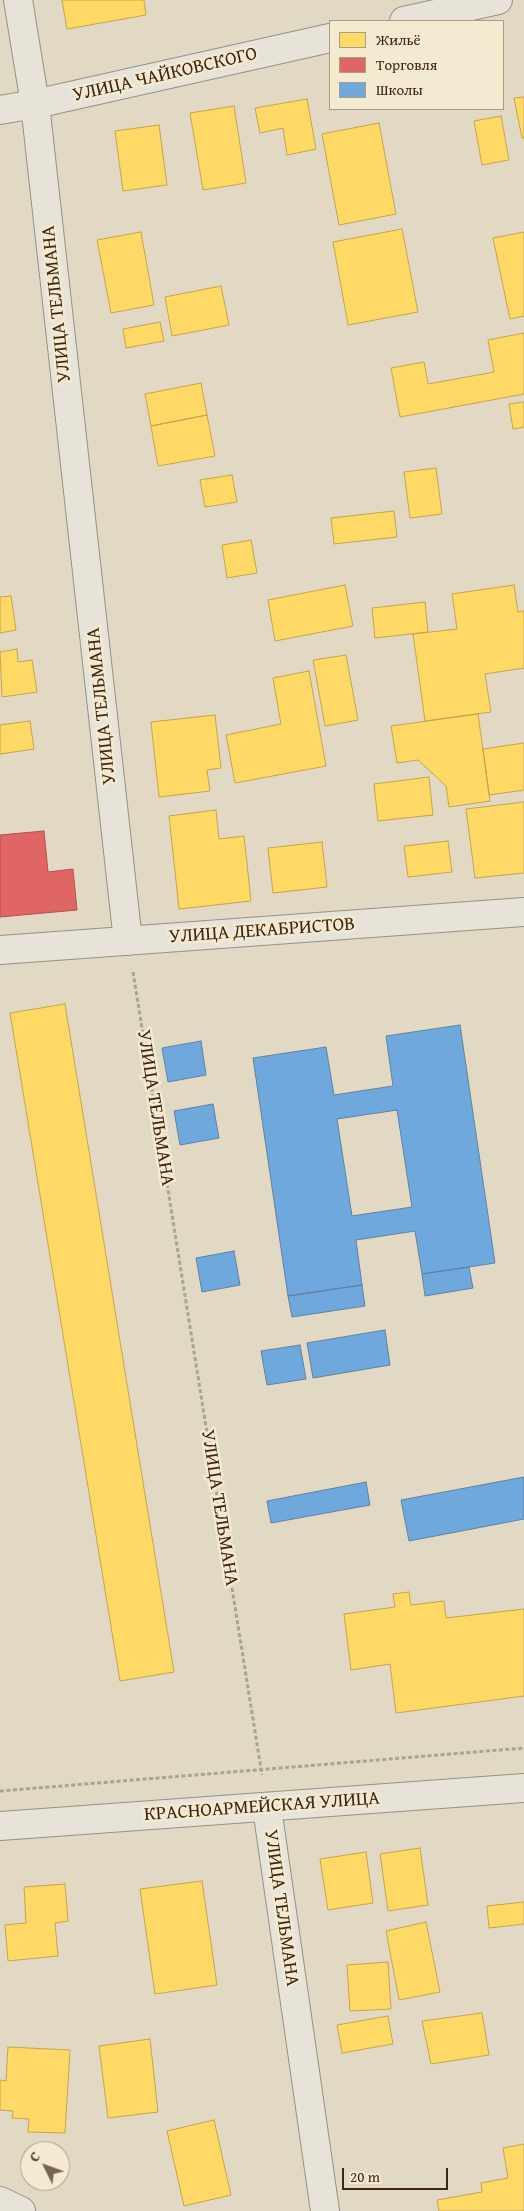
<!DOCTYPE html>
<html>
<head>
<meta charset="utf-8">
<style>
  body { margin:0 }
  #map { position:relative; width:524px; height:2211px; overflow:hidden; background:#e1d9c4; font-family:"Gentium Book Plus",serif }
  canvas { display:block }
  .legend { position:absolute; left:329px; top:20px; width:175px; height:90px; box-sizing:border-box; background:#f4ead0; border:1px solid #ac9b85; margin:0; padding:6px 9px; list-style:none; font-size:15px; color:#402514 }
  .legend li { display:flex; align-items:center; gap:10px; height:25px }
  .legend b { width:25px; border:1px solid #ac9b85 }
  .north { position:absolute; left:20px; top:2141px; width:50px; height:50px; box-sizing:border-box; background:#f4ead0; border:1px solid #ac9b85; border-radius:50%; rotate:312deg; font-size:14px; font-weight:700; line-height:20px; text-align:center; color:#402514 }
  .north::after { content:''; display:block; margin:auto; width:18px; height:22px; background:#786452; clip-path:polygon(50% 0,100% 100%,50% 72%,0 100%) }
  .scale { position:absolute; left:342px; top:2168px; width:106px; height:22px; box-sizing:border-box; border:2px solid #402514; border-top:0; padding-left:6px; font-size:15px; line-height:18px; white-space:nowrap; color:#402514; -webkit-text-stroke:4px #f4ead0; paint-order:stroke }
</style>
</head>
<body>
<div id="map">
<canvas width="524" height="2211"></canvas>
<ul class="legend">
<li><b style="height:14px;background:#ffd966"></b>Жильё</li>
<li><b style="height:14px;background:#e06666"></b>Торговля</li>
<li><b style="height:14px;background:#6fa8dc"></b>Школы</li>
</ul>
<div class="north">С</div>
<div class="scale">20 m</div>
</div>
<script>
const ctx = document.querySelector('canvas').getContext('2d');
ctx.lineJoin = 'round';
function fill(path, color) { ctx.fillStyle = color; ctx.fill(path, 'evenodd'); }
const poly = rows => new Path2D(rows.map(r => 'M' + r).join(''));
function strokePath(path, color, width, dash) { ctx.strokeStyle = color; ctx.lineWidth = width; ctx.lineCap = dash ? 'butt' : 'round'; ctx.setLineDash(dash || []); ctx.stroke(path); }
function label(font, color, halo, rows, align = 'center') {
  ctx.font = font + ' "Gentium Book Plus",serif'; ctx.lineWidth = 5; ctx.setLineDash([]); ctx.textBaseline = 'middle'; ctx.strokeStyle = halo; ctx.fillStyle = color; for (const [text, x, y, turn = 0] of rows) {
    ctx.save(); ctx.translate(x, y); ctx.rotate((+turn || 0) * Math.PI / 180); ctx.textAlign = isNaN(turn) ? turn : align; if (halo) ctx.strokeText(text, 0, 0); ctx.fillText(text, 0, 0); ctx.restore();
  }
}
const homes = poly([
  [62,0,144,0,146,15,67,29,62,0],
  [524,97,524,138,522,138,514,98,524,97],
  [307,99,316,149,287,155,283,128,260,133,255,108,307,99],
  [234,106,246,183,203,190,190,113,234,106],
  [501,116,509,160,482,165,474,121,501,116],
  [379,123,396,214,339,225,322,134,379,123],
  [159,125,167,185,123,191,115,131,159,125],
  [402,229,418,312,348,325,333,242,402,229],
  [141,232,154,305,111,313,97,240,141,232],
  [524,232,524,316,510,319,493,238,524,232],
  [221,286,229,325,172,336,165,297,221,286],
  [160,322,164,341,126,348,123,329,160,322],
  [524,333,524,394,400,417,391,368,424,362,428,384,494,372,488,340,524,333],
  [201,383,207,415,151,426,145,394,201,383],
  [524,402,524,427,513,429,509,404,524,402],
  [207,415,215,456,158,466,151,426,207,415],
  [436,468,442,514,410,518,404,472,436,468],
  [232,475,237,502,205,507,200,480,232,475],
  [394,511,397,537,334,544,331,518,394,511],
  [251,540,257,573,227,578,222,545,251,540],
  [345,585,353,626,275,641,268,600,345,585],
  [514,585,518,612,524,611,524,668,485,674,491,712,425,721,413,634,457,629,452,594,514,585],
  [11,596,16,630,0,633,0,597,11,596],
  [425,602,428,632,375,638,372,608,425,602],
  [17,649,18,662,32,660,37,692,2,697,0,652,17,649],
  [346,655,358,720,325,726,313,660,346,655],
  [309,671,326,766,235,783,226,735,281,724,273,678,309,671],
  [478,714,490,801,449,807,446,786,418,760,397,763,391,726,478,714],
  [215,715,221,768,207,770,210,791,159,797,151,722,215,715],
  [30,721,34,749,0,754,0,725,30,721],
  [524,743,524,790,489,795,483,749,524,743],
  [429,777,433,815,378,821,374,784,429,777],
  [524,802,524,873,475,878,466,809,524,802],
  [216,810,219,839,244,836,251,901,179,909,169,816,216,810],
  [448,841,452,872,408,877,404,846,448,841],
  [322,842,327,887,273,893,268,848,322,842],
  [65,1004,174,1672,120,1681,10,1013,65,1004],
  [409,1592,411,1605,444,1601,446,1618,524,1609,524,1696,396,1713,390,1664,351,1670,344,1614,395,1607,393,1594,409,1592],
  [420,1848,428,1905,388,1911,380,1854,420,1848],
  [366,1852,373,1903,328,1910,320,1859,366,1852],
  [202,1881,217,1985,155,1994,140,1889,202,1881],
  [65,1884,68,1921,55,1923,58,1956,8,1961,5,1925,26,1923,24,1887,65,1884],
  [524,1902,524,1924,489,1928,487,1906,524,1902],
  [426,1922,440,1992,399,2000,386,1931,426,1922],
  [388,1962,391,2009,350,2011,347,1965,388,1962],
  [482,2013,489,2055,431,2064,422,2021,482,2013],
  [388,2016,393,2044,342,2053,337,2025,388,2016],
  [150,2039,158,2112,108,2118,99,2046,150,2039],
  [8,2047,70,2050,65,2133,28,2132,29,2119,12,2118,13,2111,0,2110,0,2080,6,2081,8,2047],
  [214,2120,231,2195,184,2206,167,2131,214,2120],
  [524,2144,524,2211,439,2211,437,2200,482,2192,481,2183,508,2178,503,2148,524,2144]
]);
const shops = poly([
  [44,831,48,872,73,869,77,910,0,917,0,835,44,831]
]);
const schools = poly([
  [460,1025,495,1263,422,1274,415,1231,356,1240,362,1285,288,1296,253,1058,326,1047,334,1095,393,1086,386,1036,460,1025],
  [397,1110,412,1207,352,1216,337,1119,397,1110],
  [201,1041,206,1075,168,1082,162,1048,201,1041],
  [213,1104,219,1138,180,1145,174,1111,213,1104],
  [234,1251,240,1285,202,1292,196,1258,234,1251],
  [469,1267,473,1288,425,1296,422,1274,469,1267],
  [362,1285,365,1306,292,1317,288,1296,362,1285],
  [385,1330,390,1365,313,1378,307,1343,385,1330],
  [300,1345,306,1379,267,1385,261,1351,300,1345],
  [524,1477,524,1519,409,1541,401,1500,524,1477],
  [366,1482,370,1505,271,1523,267,1501,366,1482]
]);
const path = poly([
  [133,972,262,1775],
  [0,1791,524,1748]
]);
const minor = poly([
  [18,0,35,104,128,941],
  [404,21,498,0],
  [0,110,35,104,330,38],
  [0,950,524,912],
  [267,1808,325,2211],
  [0,1826,524,1788],
  [0,2201,21,2211]
]);
const streetNames = [
  ["УЛИЦА ЧАЙКОВСКОГО",165,75,-13],
  ["УЛИЦА ТЕЛЬМАНА",57,304,-96],
  ["УЛИЦА ТЕЛЬМАНА",102,706,-96],
  ["УЛИЦА ДЕКАБРИСТОВ",262,931,-4],
  ["УЛИЦА ТЕЛЬМАНА",155,1108,81],
  ["УЛИЦА ТЕЛЬМАНА",219,1508,81],
  ["КРАСНОАРМЕЙСКАЯ УЛИЦА",262,1807,-4],
  ["УЛИЦА ТЕЛЬМАНА",281,1908,82]
];
fill(homes, '#ffd966');
strokePath(homes, '#c6a34d', 1);
fill(shops, '#e06666');
strokePath(shops, '#b0524d', 1);
fill(schools, '#6fa8dc');
strokePath(schools, '#6181a0', 1);
strokePath(minor, '#989082', 30);
strokePath(path, '#a9a39a', 3, [4, 2.5]);
strokePath(minor, '#e7e3d8', 28);
label('19px', '#402514', '#f4ead0', streetNames);
</script>
</body>
</html>
